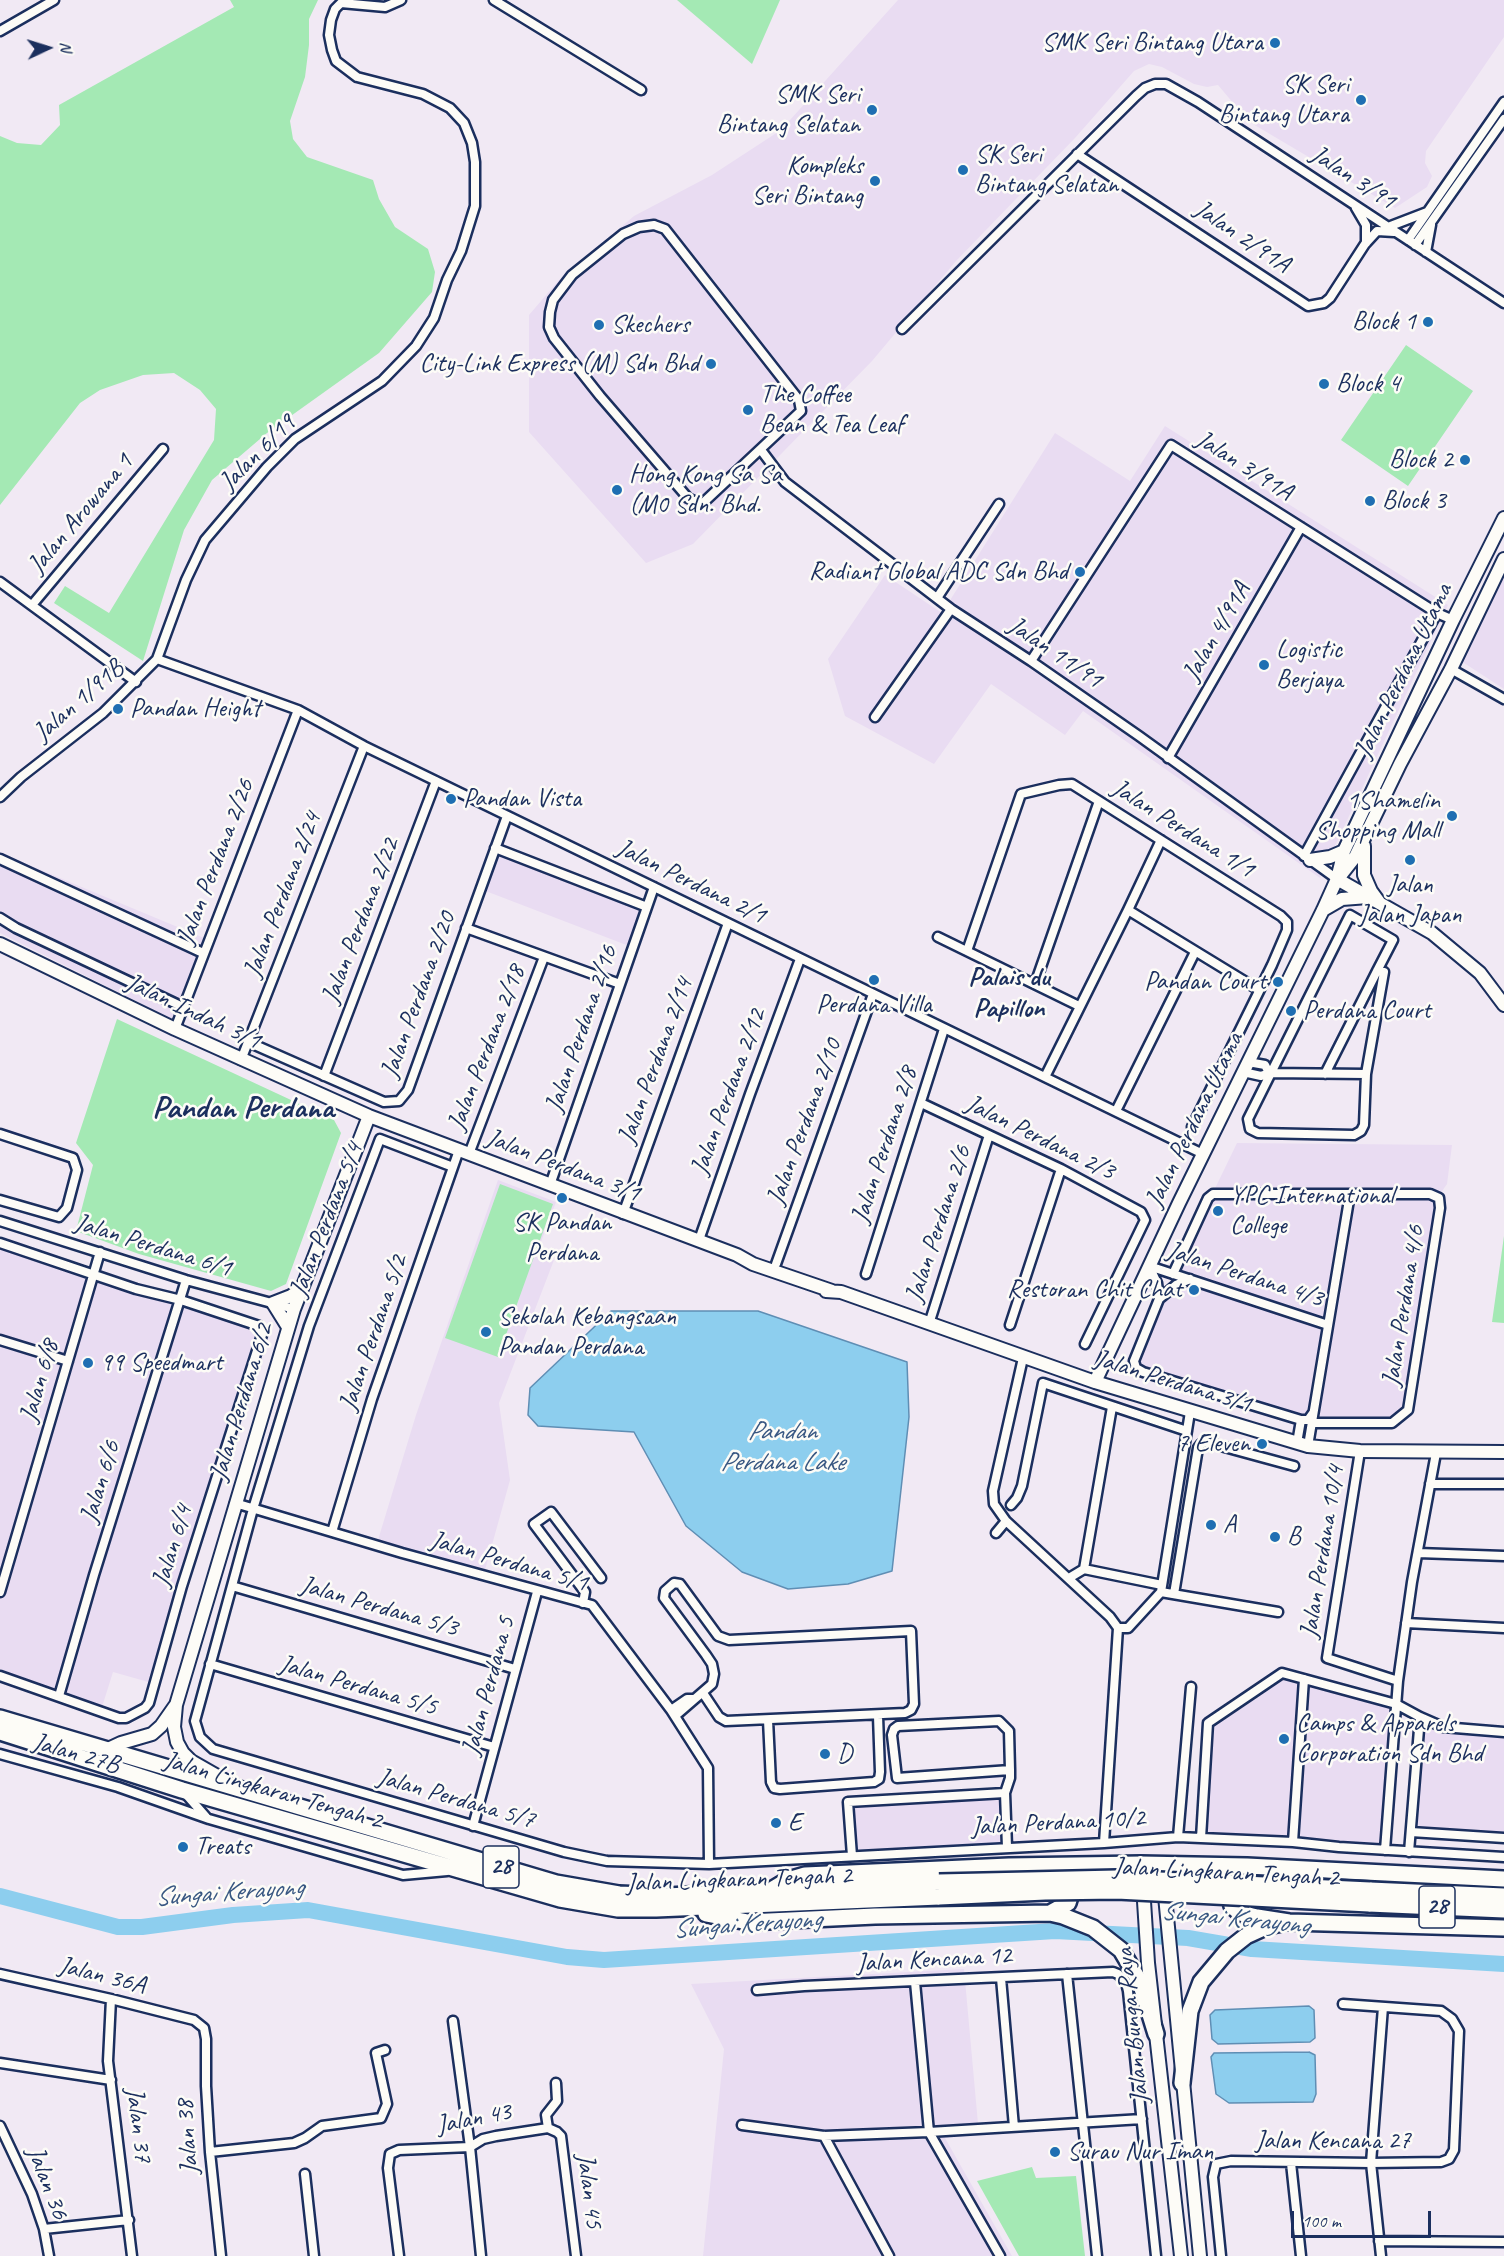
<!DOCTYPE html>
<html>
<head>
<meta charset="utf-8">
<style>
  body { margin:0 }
  #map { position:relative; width:1504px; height:2256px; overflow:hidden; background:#f1e9f4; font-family:Caveat,sans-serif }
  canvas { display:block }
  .north { position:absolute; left:18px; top:18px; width:60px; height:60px; -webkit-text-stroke:4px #fdfcf7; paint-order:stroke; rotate:86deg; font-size:16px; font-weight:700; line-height:24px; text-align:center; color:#1b2f5e }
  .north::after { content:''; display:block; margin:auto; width:21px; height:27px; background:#1b2f5e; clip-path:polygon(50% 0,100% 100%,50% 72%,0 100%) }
  .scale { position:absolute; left:1291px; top:2211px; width:140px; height:27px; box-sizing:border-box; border:3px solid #1b2f5e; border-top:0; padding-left:8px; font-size:18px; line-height:21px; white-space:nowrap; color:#1b2f5e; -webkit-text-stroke:4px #fdfcf7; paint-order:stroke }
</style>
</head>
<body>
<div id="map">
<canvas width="1504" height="2256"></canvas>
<div class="north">N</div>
<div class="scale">100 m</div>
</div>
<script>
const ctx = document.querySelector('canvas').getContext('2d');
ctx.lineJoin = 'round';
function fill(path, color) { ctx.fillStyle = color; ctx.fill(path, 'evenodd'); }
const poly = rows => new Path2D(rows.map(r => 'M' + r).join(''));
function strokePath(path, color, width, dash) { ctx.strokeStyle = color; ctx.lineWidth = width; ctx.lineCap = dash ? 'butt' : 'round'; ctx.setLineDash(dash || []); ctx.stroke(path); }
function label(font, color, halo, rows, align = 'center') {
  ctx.font = font + ' Caveat,sans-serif'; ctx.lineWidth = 5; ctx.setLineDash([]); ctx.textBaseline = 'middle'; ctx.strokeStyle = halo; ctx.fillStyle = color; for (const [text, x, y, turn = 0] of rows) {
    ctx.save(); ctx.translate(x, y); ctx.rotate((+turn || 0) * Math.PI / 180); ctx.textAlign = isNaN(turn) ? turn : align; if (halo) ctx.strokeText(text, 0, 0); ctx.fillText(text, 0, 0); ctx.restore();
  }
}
const built = poly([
  [898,0,1504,0,1504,37,1426,151,1425,163,1432,176,1427,187,1395,208,1236,114,1234,104,1218,85,1207,87,1194,84,1162,67,1149,64,1134,71,1075,138,956,261,872,361,693,544,646,563,529,432,529,315,559,280,634,216,712,175,781,130],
  [1165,426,1448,605,1320,878,1083,711,1065,735,991,684,934,764,845,716,828,659,885,575,942,613,1055,433,1130,481],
  [1504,575,1504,689,1461,661],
  [498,852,641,909,629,946,483,890],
  [0,853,204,938,172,1019,0,933],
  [1237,1143,1452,1145,1447,1184,1440,1194,1406,1408,1392,1420,1316,1420,1140,1367,1137,1361,1161,1300],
  [498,1180,556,1202,536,1255,554,1260,499,1403,510,1480,485,1570,378,1540,416,1415],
  [0,1247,256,1329,258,1335,214,1472,152,1683,113,1672,102,1707,0,1675],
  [1283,1676,1393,1707,1381,1846,1205,1835,1210,1725],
  [1422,1729,1504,1735,1504,1834,1416,1829],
  [1001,1796,1003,1843,855,1853,852,1806],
  [964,1969,979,2135,945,2138,1012,2256,703,2256,724,2049,691,1984]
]);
const green = poly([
  [230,0,318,0,309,19,309,45,305,77,290,121,293,139,307,157,373,180,379,199,395,227,428,249,435,272,432,292,379,353,267,433,212,480,184,530,143,661,54,603,65,586,109,613,214,440,216,409,200,390,174,373,143,375,100,390,80,403,0,505,0,136,17,143,41,145,60,125,59,105,234,7],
  [677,0,780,0,752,64],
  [1406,345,1473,391,1408,486,1341,440],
  [117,1019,334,1120,341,1133,286,1284,271,1291,139,1254,76,1231,93,1165,76,1143],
  [500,1184,553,1204,498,1357,445,1338],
  [1504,1236,1504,1323,1492,1322],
  [1032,2167,1036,2178,1076,2176,1085,2256,1019,2256,977,2181]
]);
const water = poly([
  [611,1311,758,1311,907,1362,909,1417,892,1571,848,1584,788,1589,742,1572,686,1526,634,1432,538,1426,528,1415,530,1388,611,1311],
  [1309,2006,1314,2010,1315,2038,1310,2042,1218,2044,1212,2039,1210,2015,1215,2010,1309,2006],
  [1309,2052,1315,2055,1316,2094,1313,2102,1229,2103,1216,2094,1211,2057,1214,2053,1309,2052]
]);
const river = poly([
  [0,1896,118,1927,142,1927,233,1915,308,1910,567,1957,604,1960,1055,1931,1188,1938,1252,1949,1504,1964]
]);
const street = poly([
  [494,0,641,90],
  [0,31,54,0],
  [1077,154,1308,306,1324,303,1330,298,1365,244,1377,231,1394,232],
  [1356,208,1366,225,1366,243],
  [654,225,665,229,799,400,801,411,704,502,698,503,688,498,600,396,554,338,549,327,550,312,553,300,572,275,623,234,639,227,654,225],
  [1388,227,1427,212],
  [1408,240,1504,102],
  [1415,245,1504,119],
  [1426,252,1431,225],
  [902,329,1136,96,1145,88,1155,84,1166,84,1198,102,1504,303],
  [761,450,785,482,951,609,1031,661,1139,736,1337,879],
  [0,582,136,682],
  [937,598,999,504],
  [32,605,163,449],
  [157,659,298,710,364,746,1203,1154],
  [1031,661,1171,445,1437,613,1453,620],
  [1451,669,1504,699],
  [875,717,951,609],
  [1168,758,1301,527],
  [0,797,21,777,103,713,157,659,186,580,205,540,267,467,295,439,382,381,416,346,434,318,447,280,461,251,475,206,475,162,472,143,464,123,450,108,423,94,357,77,336,61,332,50,329,35,331,20,335,9,341,3,385,7,401,0],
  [495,848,647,907],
  [1304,856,1437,613],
  [0,859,203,953],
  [1128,910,1259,990],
  [0,918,16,928,183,1007],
  [466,928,620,984],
  [938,937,1079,1006],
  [967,951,1021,794,1059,785,1072,784,1281,916,1287,922,1287,930,1272,965,1192,1127],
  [1035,984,1099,801],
  [175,1029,298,710],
  [248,1042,384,1102,399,1101,408,1090,507,816],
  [241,1060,364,746],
  [1248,1062,1265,1065,1269,1073],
  [1243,1072,1261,1076,1269,1073,1366,1074],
  [1325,1074,1377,971,1393,940,1350,915,1248,1119,1250,1129,1258,1133,1354,1135,1361,1131,1364,1125,1366,1074,1384,972,1377,971],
  [324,1076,436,781],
  [1045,1077,1128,910,1161,840],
  [921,1103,1061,1169,1141,1212,1145,1220,1085,1344],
  [1116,1111,1195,952],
  [0,1134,73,1158,77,1170,67,1208,59,1217,0,1200],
  [469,1154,544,957],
  [453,1167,380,1139,309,1326,253,1509,195,1721,200,1737,213,1749,564,1852,607,1861,709,1864,1104,1843,1178,1837,1293,1842,1339,1847,1504,1857],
  [550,1185,654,887],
  [623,1214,728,923],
  [0,1221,186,1280,294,1309],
  [699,1240,750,1094,800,959],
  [0,1243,136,1289,181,1300,259,1326,262,1335,182,1586,149,1703,145,1708,126,1718,119,1718,0,1676],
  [776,1264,873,994],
  [1149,1266,1328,1325],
  [1149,1266,1157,1283,1159,1299],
  [866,1274,944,1029],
  [1173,1274,1208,1198,1213,1194,1430,1194,1439,1198,1440,1208,1408,1410,1392,1423,1312,1423],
  [1190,1279,1176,1285,1159,1299,1134,1361,1136,1368,1143,1372,1301,1420,1308,1420,1313,1413],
  [929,1324,989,1135],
  [1010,1325,1061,1169],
  [0,1340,68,1361],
  [1023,1358,993,1491,994,1504,1006,1521,1110,1617,1118,1628],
  [1297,1443,1301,1420],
  [1308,1446,1350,1194],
  [1360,1451,1327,1658,1398,1681],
  [1430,1484,1504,1484],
  [235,1503,402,1553,592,1605,671,1710,708,1768,709,1864],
  [1011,1505,1017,1498,1022,1486,1043,1383,1187,1431],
  [332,1532,372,1399,459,1150],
  [996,1533,1006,1521],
  [1418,1553,1504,1556],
  [1084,1569,1162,1585],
  [1069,1578,1084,1569,1112,1407],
  [232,1586,515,1669],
  [0,1592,100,1252],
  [1161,1592,1278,1612],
  [1174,1594,1198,1448,1201,1444,1206,1442,1294,1466],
  [583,1603,585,1592,534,1524,551,1512,601,1578],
  [1406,1623,1504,1628],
  [1118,1628,1128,1628,1161,1592,1190,1412],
  [210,1664,494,1747],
  [59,1696,94,1575,186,1280],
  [671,1710,687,1699,693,1699],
  [675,1716,712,1684,714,1674,712,1664,706,1655,664,1598,665,1591,674,1583,680,1584,718,1636,729,1640,911,1631,914,1704,911,1710,905,1713,726,1721,719,1717,703,1693],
  [768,1720,771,1782,774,1788,780,1789,874,1782,879,1779,880,1772,878,1716],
  [0,1754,118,1787,209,1819,403,1875,447,1871],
  [185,1793,206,1817],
  [473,1826,537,1592],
  [1411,1832,1504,1838],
  [1178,1837,1191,1687],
  [1201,1838,1208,1723,1282,1673,1396,1704,1420,1717,1443,1727,1504,1732],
  [1293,1842,1304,1679],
  [1104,1843,1118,1628],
  [1007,1847,1005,1793,1010,1778,1010,1770,1009,1731,999,1721,898,1726,894,1729,892,1735,897,1778,1010,1770],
  [1385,1850,1398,1681,1412,1582,1436,1453],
  [1409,1852,1420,1717],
  [852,1856,848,1802,1005,1793],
  [0,1974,111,1999,194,2020,204,2028,206,2039,206,2086,210,2152,221,2256],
  [1067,1974,1097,2256],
  [1001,1978,1014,2127],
  [915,1982,929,2132,1000,2256],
  [757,1990,804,1986,1113,1972,1118,1974,1126,1983,1128,1991,1156,2256],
  [111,1999,108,2061,132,2256],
  [453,2021,470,2147,481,2256],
  [0,2063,111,2080],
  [742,2125,824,2136,929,2132,1142,2119],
  [0,2126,32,2194,44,2229,49,2256],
  [548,2128,546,2115,557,2101,556,2083],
  [824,2136,889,2256],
  [210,2152,294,2143,305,2138,322,2126,381,2118,387,2104,376,2053,385,2050],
  [1291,2163,1301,2256],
  [305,2174,314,2256],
  [44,2229,129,2220],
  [1379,2241,1504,2242],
  [399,2256,388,2168,390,2154,399,2150,470,2147,483,2139,496,2136,548,2128,557,2132,561,2136,576,2256],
  [1221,2256,1213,2177,1216,2164,1231,2161,1371,2163,1441,2162,1449,2159,1454,2150,1459,2031,1452,2019,1441,2011,1343,2004],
  [1381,2256,1371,2163,1383,2007]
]);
const secondary = poly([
  [1364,846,1364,875,1371,891,1379,902],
  [1310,860,1330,857,1344,851],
  [1340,876,1355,857,1400,764,1451,669,1504,559],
  [1337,879,1432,933,1480,973,1504,1005],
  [1323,910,1342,899,1368,897],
  [0,944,175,1029,369,1116,737,1255,753,1264,832,1291],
  [826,1291,841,1292,1095,1382,1308,1446,1360,1451,1504,1452],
  [288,1327,273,1303,291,1296,302,1288],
  [1095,1382,1179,1203,1323,910,1337,879,1344,851,1453,620,1504,518],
  [106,1750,121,1743,152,1734,161,1726,175,1706],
  [226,1781,191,1761,183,1753,177,1742,174,1727,176,1705,294,1309,369,1116],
  [1143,1886,1148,1963,1181,2256],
  [1164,1886,1200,2256]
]);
const highway = poly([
  [0,1718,556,1883,619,1894,667,1896,939,1882],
  [0,1732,182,1790,560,1899,618,1909,656,1909,939,1897],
  [1231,1885,1229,1892,1232,1906,1240,1913,1257,1917,1289,1922,1504,1928],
  [773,1889,788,1880,805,1875,1009,1866,1141,1864,1247,1866,1504,1879],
  [1370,1890,1504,1896],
  [1369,1904,1504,1910],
  [1050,1913,1068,1903,1072,1890,1071,1880],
  [706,1914,748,1922,875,1916,1050,1913,1063,1916,1093,1928,1121,1950,1140,1982,1156,2034],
  [1182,2083,1190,2011,1201,1982,1227,1951,1246,1936,1268,1926,1282,1923]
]);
const highwayBridge = poly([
  [939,1882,1117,1878,1370,1890],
  [939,1897,1045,1892,1117,1891,1369,1904]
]);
const markers = [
  [1275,43,6,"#1f6fb2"],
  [1361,100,6,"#1f6fb2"],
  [872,110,6,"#1f6fb2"],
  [963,170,6,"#1f6fb2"],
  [875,181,6,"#1f6fb2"],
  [1428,322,6,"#1f6fb2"],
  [599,325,6,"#1f6fb2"],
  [711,364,6,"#1f6fb2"],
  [1324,384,6,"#1f6fb2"],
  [748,410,6,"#1f6fb2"],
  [1465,460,6,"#1f6fb2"],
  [617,490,6,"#1f6fb2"],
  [1370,501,6,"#1f6fb2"],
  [1080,572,6,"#1f6fb2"],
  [1264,665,6,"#1f6fb2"],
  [118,709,6,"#1f6fb2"],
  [451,799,6,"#1f6fb2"],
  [1452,816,6,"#1f6fb2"],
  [1410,860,6,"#1f6fb2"],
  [874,980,6,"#1f6fb2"],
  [1278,982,6,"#1f6fb2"],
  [1291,1011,6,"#1f6fb2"],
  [562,1198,6,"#1f6fb2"],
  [1218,1211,6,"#1f6fb2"],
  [1194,1290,6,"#1f6fb2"],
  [486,1332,6,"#1f6fb2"],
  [88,1363,6,"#1f6fb2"],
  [1262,1444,6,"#1f6fb2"],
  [1211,1525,6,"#1f6fb2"],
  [1275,1537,6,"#1f6fb2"],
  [1284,1739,6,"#1f6fb2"],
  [825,1754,6,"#1f6fb2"],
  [776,1823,6,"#1f6fb2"],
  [183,1847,6,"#1f6fb2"],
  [1055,2152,6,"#1f6fb2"]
];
const shields = [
  [501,1867,36],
  [1437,1907,36]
];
const shieldNames = [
  ["28",501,1867],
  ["28",1437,1907]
];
const poiNames = [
  ["SMK Seri Bintang Utara",1263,43,"right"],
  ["SK Seri",1349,85,"right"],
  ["Bintang Utara",1349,115,"right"],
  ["SMK Seri",860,95,"right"],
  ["Bintang Selatan",860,125,"right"],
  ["SK Seri",975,155],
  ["Bintang Selatan",975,185],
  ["Kompleks",863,166,"right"],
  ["Seri Bintang",863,196,"right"],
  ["Block 1",1416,322,"right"],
  ["Skechers",611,325],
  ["City-Link Express (M) Sdn Bhd",699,364,"right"],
  ["Block 4",1336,384],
  ["The Coffee",760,395],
  ["Bean & Tea Leaf",760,425],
  ["Block 2",1453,460,"right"],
  ["Hong Kong Sa Sa",629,475],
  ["(M0 Sdn. Bhd.",629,505],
  ["Block 3",1382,501],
  ["Radiant Global ADC Sdn Bhd",1068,572,"right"],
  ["Logistic",1276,650],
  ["Berjaya",1276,680],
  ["Pandan Height",130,709],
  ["Pandan Vista",463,799],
  ["1Shamelin",1440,801,"right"],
  ["Shopping Mall",1440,831,"right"],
  ["Jalan",1410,885,"center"],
  ["Jalan Japan",1410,915,"center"],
  ["Pandan Court",1266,982,"right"],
  ["Perdana Villa",874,1005,"center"],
  ["Perdana Court",1303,1011],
  ["YPC International",1230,1196],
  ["College",1230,1226],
  ["SK Pandan",562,1223,"center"],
  ["Perdana",562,1253,"center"],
  ["Restoran Chit Chat",1182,1290,"right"],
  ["Sekolah Kebangsaan",498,1317],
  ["Pandan Perdana",498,1347],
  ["99 Speedmart",100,1363],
  ["7 Eleven",1250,1444,"right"],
  ["A",1223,1525],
  ["B",1287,1537],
  ["Camps & Apparels",1296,1724],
  ["Corporation Sdn Bhd",1296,1754],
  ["D",837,1754],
  ["E",788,1823],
  ["Treats",195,1847],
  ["Surau Nur Iman",1067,2152]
];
const streetNames = [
  ["Jalan 3/91",1353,178,33],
  ["Jalan 2/91A",1242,237,34],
  ["Jalan 6/19",258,453,-45],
  ["Jalan 3/91A",1244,466,32],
  ["Jalan Arowana 1",81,514,-50],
  ["Jalan 4/91A",1217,632,-60],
  ["Jalan 11/91",1055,653,34],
  ["Jalan Perdana Utama",1404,671,-64],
  ["Jalan 1/91B",79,701,-41],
  ["Jalan Perdana 1/1",1183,829,32],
  ["Jalan Perdana 2/26",216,862,-69],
  ["Jalan Perdana 2/1",691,882,26],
  ["Jalan Perdana 2/24",283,895,-69],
  ["Jalan Perdana 2/22",361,921,-69],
  ["Jalan Perdana 2/20",419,995,-70],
  ["Jalan Indah 3/1",193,1012,25],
  ["Jalan Perdana 2/16",582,1029,-71],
  ["Jalan Perdana 2/18",487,1048,-69],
  ["Jalan Perdana 2/14",656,1061,-70],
  ["Jalan Perdana 2/12",729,1092,-70],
  ["Jalan Perdana Utama",1195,1120,-64],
  ["Jalan Perdana 2/10",805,1122,-70],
  ["Jalan Perdana 2/3",1040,1138,26],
  ["Jalan Perdana 2/8",885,1145,-72],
  ["Jalan Perdana 3/1",563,1166,21],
  ["Jalan Perdana 5/4",327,1220,-69],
  ["Jalan Perdana 2/6",939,1224,-72],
  ["Jalan Perdana 6/1",153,1246,17],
  ["Jalan Perdana 4/3",1245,1275,18],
  ["Jalan Perdana 4/6",1404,1306,-81],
  ["Jalan Perdana 5/2",374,1333,-71],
  ["Jalan 6/8",40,1381,-74],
  ["Jalan Perdana 3/1",1173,1382,17],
  ["Jalan Perdana 6/2",242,1402,-73],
  ["Jalan 6/6",101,1482,-73],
  ["Jalan 6/4",173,1546,-73],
  ["Jalan Perdana 10/4",1323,1552,-81],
  ["Jalan Perdana 5/1",509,1562,16],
  ["Jalan Perdana 5/3",379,1607,16],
  ["Jalan Perdana 5/5",358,1686,16],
  ["Jalan Perdana 5",489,1686,-75],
  ["Jalan 27B",76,1754,16],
  ["Jalan Lingkaran Tengah 2",273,1791,16],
  ["Jalan Perdana 5/7",456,1799,16],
  ["Jalan Perdana 10/2",1058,1823,-3],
  ["Jalan Lingkaran Tengah 2",1226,1873,3],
  ["Jalan Lingkaran Tengah 2",739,1880,-2],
  ["Jalan Kencana 12",934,1960,-3],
  ["Jalan 36A",102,1976,14],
  ["Jalan Bunga Raya",1133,2026,-96],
  ["Jalan 43",474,2119,-11],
  ["Jalan 37",138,2125,83],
  ["Jalan 38",188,2137,-94],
  ["Jalan Kencana 27",1333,2141],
  ["Jalan 36",47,2183,69],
  ["Jalan 45",589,2191,83]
];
const neighbourhoodNames = [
  ["Palais du",1009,978],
  ["Papillon",1009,1009]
];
const waterNames = [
  ["Pandan",782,1432],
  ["Perdana Lake",782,1463],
  ["Sungai Kerayong",229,1893,-4],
  ["Sungai Kerayong",1235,1919,6],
  ["Sungai Kerayong",747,1925,-4]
];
const districtNames = [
  ["Pandan Perdana",243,1109]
];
fill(built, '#e9dcf2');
fill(green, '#a4e9b4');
fill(water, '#8dceee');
strokePath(water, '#5f8eb4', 1.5);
strokePath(river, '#8dceee', 16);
strokePath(street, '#1b2f5e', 13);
strokePath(secondary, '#1b2f5e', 16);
strokePath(highway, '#1b2f5e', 20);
strokePath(street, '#fdfcf7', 8);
strokePath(secondary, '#fdfcf7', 12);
strokePath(highway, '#fdfcf7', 15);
strokePath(highwayBridge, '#1b2f5e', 20, []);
strokePath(highwayBridge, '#fdfcf7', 15);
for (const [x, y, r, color] of markers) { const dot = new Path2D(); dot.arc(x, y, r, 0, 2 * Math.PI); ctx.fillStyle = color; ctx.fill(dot); strokePath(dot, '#fdfcf7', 2); }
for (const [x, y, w] of shields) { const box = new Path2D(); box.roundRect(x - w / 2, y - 21, w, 42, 4.5); ctx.fillStyle = '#fdfcf7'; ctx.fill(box); strokePath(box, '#1b2f5e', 1.5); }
label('bold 24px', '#1b2f5e', null, shieldNames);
label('26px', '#1b2f5e', '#fdfcf7', poiNames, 'left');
label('26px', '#1b2f5e', '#fdfcf7', streetNames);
label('bold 27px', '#1b2f5e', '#fdfcf7', neighbourhoodNames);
label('italic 27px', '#385782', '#fdfcf7', waterNames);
label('bold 32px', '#1b2f5e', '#fdfcf7', districtNames);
</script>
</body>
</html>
